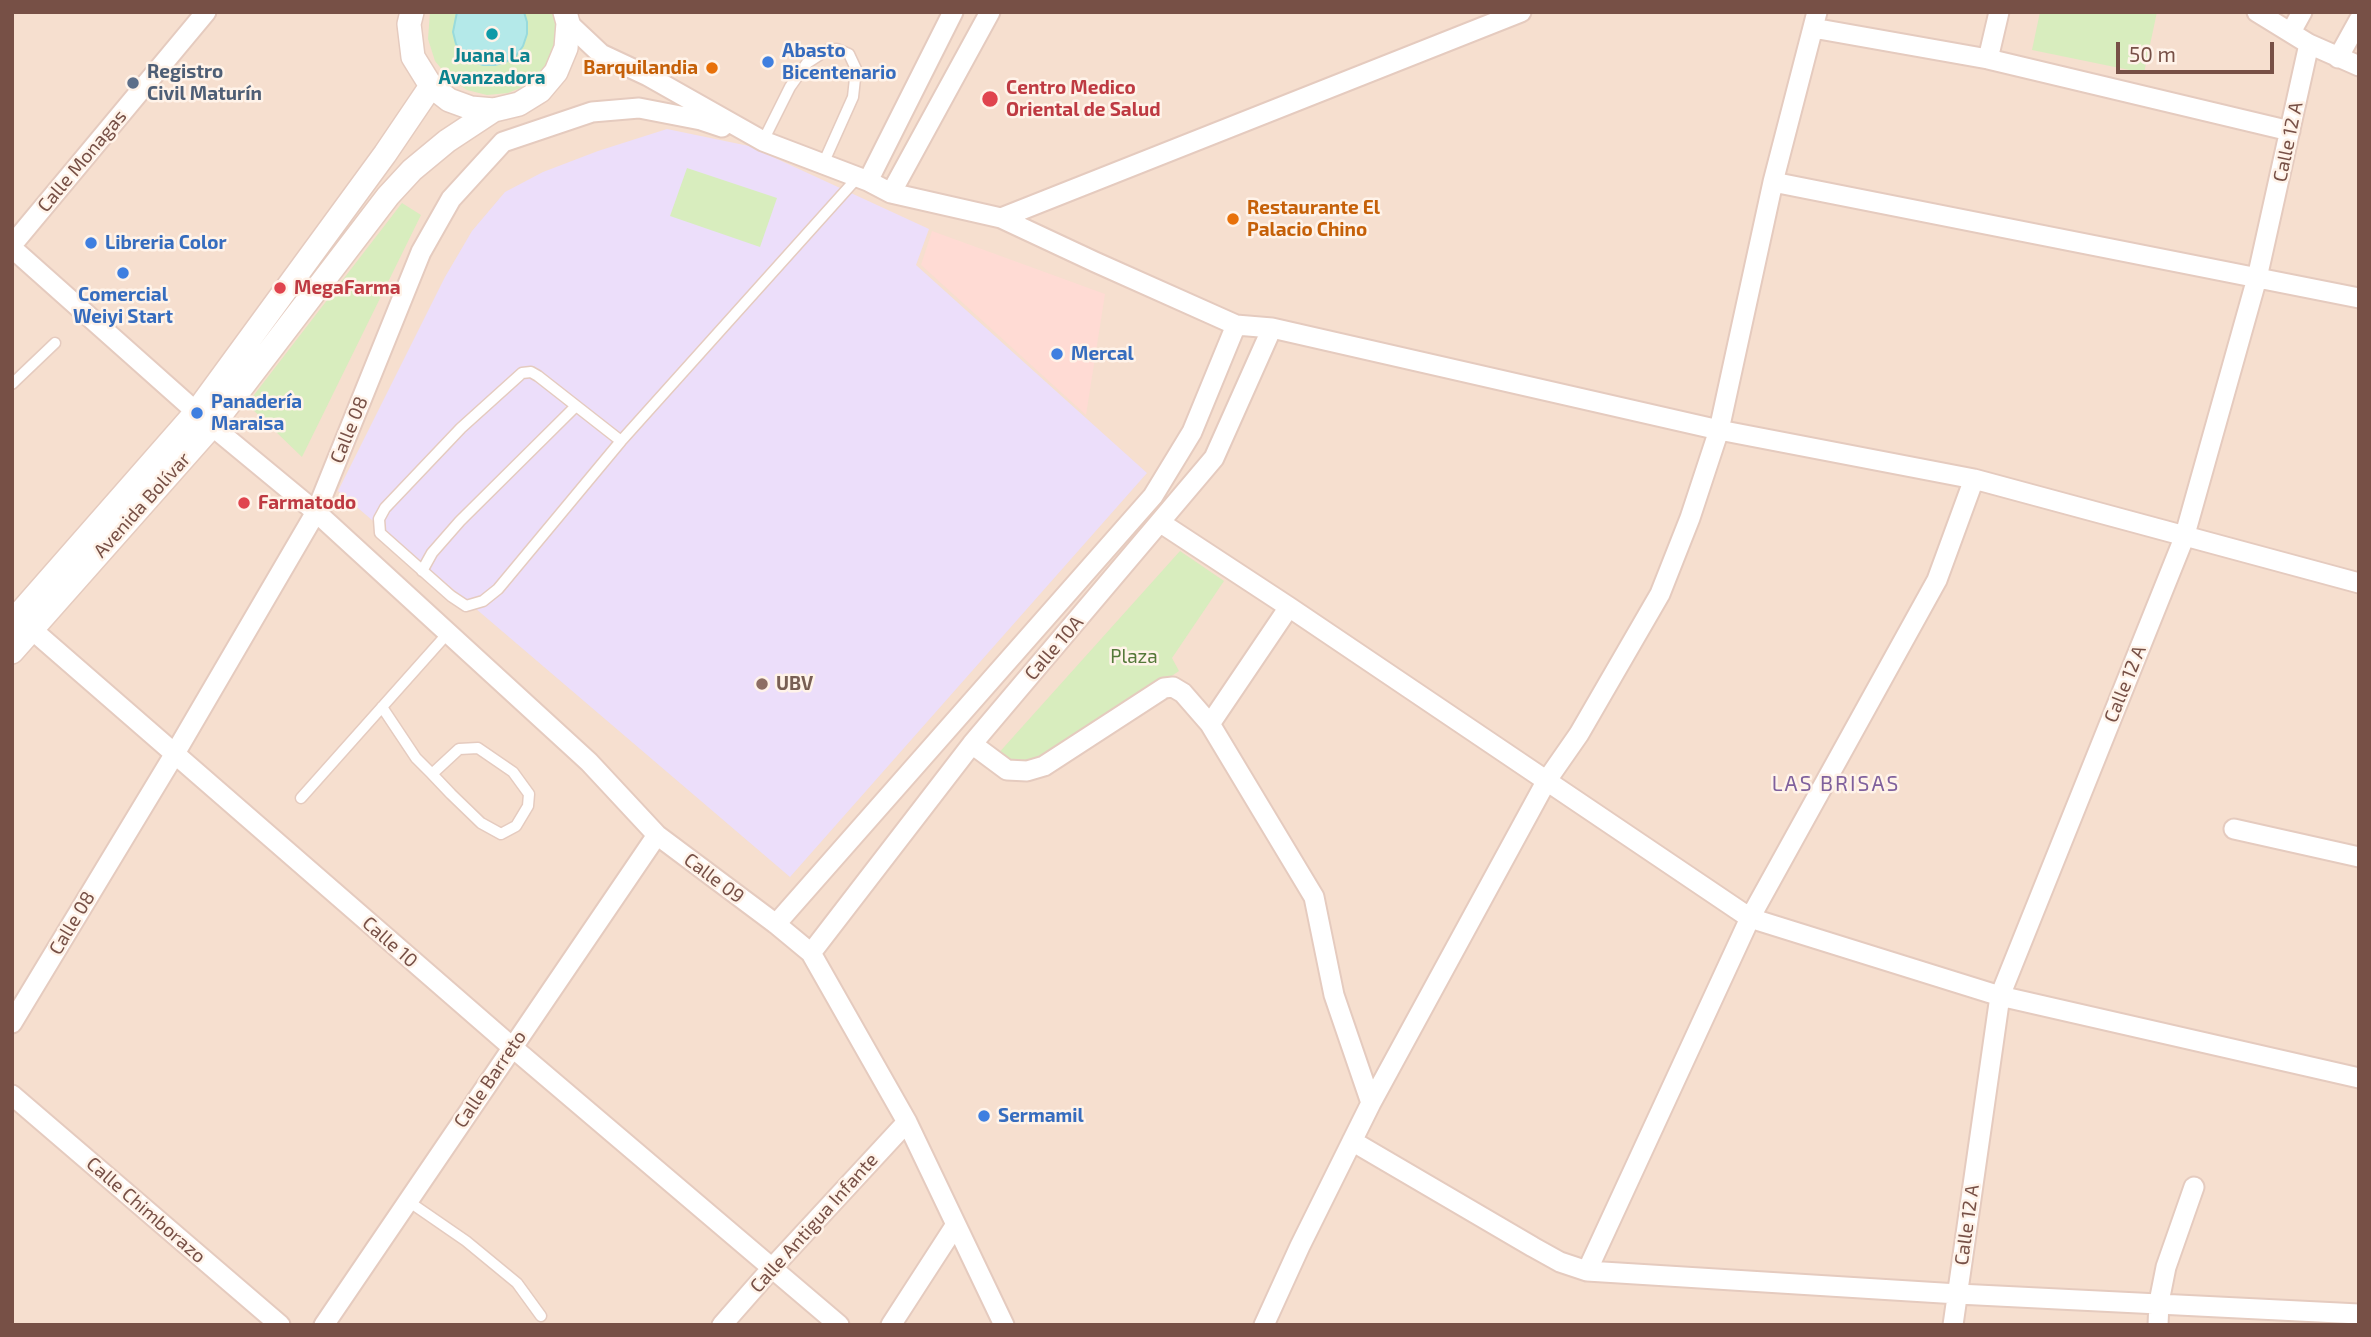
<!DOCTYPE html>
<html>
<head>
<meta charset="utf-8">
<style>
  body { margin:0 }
  #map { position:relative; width:2371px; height:1337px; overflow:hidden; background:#feefe1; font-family:"Exo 2",sans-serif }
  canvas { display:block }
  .frame { position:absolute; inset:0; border:14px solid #775046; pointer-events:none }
  .scale { position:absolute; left:2116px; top:42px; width:158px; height:32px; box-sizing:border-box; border:4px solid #775046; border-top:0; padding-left:9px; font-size:21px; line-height:24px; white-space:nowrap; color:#775046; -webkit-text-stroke:5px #fff3e9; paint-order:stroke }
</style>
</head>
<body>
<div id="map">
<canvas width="2371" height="1337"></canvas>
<div class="frame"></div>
<div class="scale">50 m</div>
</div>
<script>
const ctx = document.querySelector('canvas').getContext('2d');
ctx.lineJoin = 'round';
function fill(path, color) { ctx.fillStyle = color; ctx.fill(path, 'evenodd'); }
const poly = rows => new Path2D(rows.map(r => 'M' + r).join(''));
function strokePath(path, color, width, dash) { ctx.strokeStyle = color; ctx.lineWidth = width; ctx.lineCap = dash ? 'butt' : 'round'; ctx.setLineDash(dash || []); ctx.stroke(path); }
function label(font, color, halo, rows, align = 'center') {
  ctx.font = font + ' "Exo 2",sans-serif'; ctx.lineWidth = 5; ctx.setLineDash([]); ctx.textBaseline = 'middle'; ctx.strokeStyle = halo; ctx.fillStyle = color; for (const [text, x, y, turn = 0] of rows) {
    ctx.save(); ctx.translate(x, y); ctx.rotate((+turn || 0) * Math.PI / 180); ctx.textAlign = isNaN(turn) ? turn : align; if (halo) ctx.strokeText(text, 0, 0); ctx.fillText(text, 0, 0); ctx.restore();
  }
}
const residential = poly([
  [12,12,2359,12,2359,1325,12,1325]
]);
const commercial = poly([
  [932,231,1105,294,1086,415,921,265]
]);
const education = poly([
  [667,129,749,146,929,229,916,265,1147,473,790,877,338,491,445,277,472,231,505,192,543,172,598,151]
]);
const green = poly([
  [430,12,557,12,559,33,554,54,543,72,527,85,508,93,487,95,467,90,449,78,435,61,428,39],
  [2040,12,2157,12,2144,73,2032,50],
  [687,168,777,198,760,247,670,216],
  [402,203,421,215,302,457,247,404],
  [1180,551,1224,581,1172,658,1179,671,1046,761,1008,764,996,756]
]);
const water = poly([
  [457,12,524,12,527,22,527,34,523,46,516,56,506,62,495,65,483,65,472,61,463,54,456,44,453,32,457,12]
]);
const service = poly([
  [763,141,790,87,807,63,827,50,837,49,849,54,856,69,853,97,823,164],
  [12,384,55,343],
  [621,441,538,376,531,372,522,373,461,428,385,508,379,519,380,533,451,596,466,606,483,601,498,589,621,441,858,177],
  [422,571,432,553,460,521,576,406],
  [382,707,416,758,432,774,451,794,481,823,501,834,516,826,528,806,529,794,513,772,478,748,459,749,432,774],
  [301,798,448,633],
  [408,1201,466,1241,517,1283,541,1316]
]);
const minor = poly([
  [2257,12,2309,44,2359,66],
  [568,23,601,54,648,76,763,141,868,181,891,193,1001,218,1095,262,1236,325,1272,328,1719,430,1974,479,2359,583],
  [1813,28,1988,59,2290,131],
  [2291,32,2302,12],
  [2338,58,2359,20],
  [1988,59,1999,12],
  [868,181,953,12],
  [1773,182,2359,298],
  [891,193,990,12],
  [1001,218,1521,12],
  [12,245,206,12],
  [12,248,212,426,316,512,589,762,657,835,776,924,811,953,907,1122,1004,1325],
  [1161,523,1289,607,1750,918,2000,996,2359,1078],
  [21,620,512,1047,839,1325],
  [1210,724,1289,607],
  [972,744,1007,770,1027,771,1044,766,1164,688,1173,687,1183,693,1210,724,1314,897,1334,995,1371,1103],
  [2234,829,2359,857],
  [776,924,1153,496,1192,432,1236,325],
  [811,953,972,744,1214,458,1272,328],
  [12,1023,174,755,316,512,421,252,451,199,503,142,592,112,639,108,701,120,722,127],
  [12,1095,280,1325],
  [1352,1141,1533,1247,1560,1262,1587,1271,1958,1294,2359,1314],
  [1587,1271,1750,918,1937,580,1974,479],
  [324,1325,657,835],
  [722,1325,772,1268,907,1122],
  [891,1325,955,1226],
  [1264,1325,1300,1246,1371,1103,1547,780,1579,734,1660,594,1690,518,1719,430,1773,182,1817,12],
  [1953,1325,2000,996,2184,538,2257,278,2309,44],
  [2158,1325,2159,1302,2166,1267,2194,1187]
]);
const tertiary = poly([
  [412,12,409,24,413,57,431,86,449,100,471,108,494,110,519,104,540,91,556,72,566,48,568,23,565,12],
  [12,622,197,411,385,154,431,86],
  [12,652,212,426,388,196,412,170,447,141,494,110]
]);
const markers = [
  [492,34,7,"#0f9aa8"],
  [768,62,7,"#3f7fe0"],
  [712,68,7,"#e8710a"],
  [133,83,7,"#5c6f8a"],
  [990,99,9,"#e0444e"],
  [1233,219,7,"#e8710a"],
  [91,243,7,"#3f7fe0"],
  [123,273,7,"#3f7fe0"],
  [280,288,7,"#e0444e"],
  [1057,354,7,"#3f7fe0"],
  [197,413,7,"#3f7fe0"],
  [244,503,7,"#e0444e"],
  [762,684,7,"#8d6e63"],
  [984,1116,7,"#3f7fe0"]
];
const shopNames = [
  ["Abasto",782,51],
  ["Bicentenario",782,73],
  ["Libreria Color",105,243],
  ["Comercial",123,295,"center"],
  ["Weiyi Start",123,317,"center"],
  ["Mercal",1071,354],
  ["Panadería",211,402],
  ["Maraisa",211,424],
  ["Sermamil",998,1116]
];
const cultureNames = [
  ["Juana La",492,56],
  ["Avanzadora",492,78]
];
const foodNames = [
  ["Barquilandia",698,68],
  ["Restaurante El",1247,208,"left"],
  ["Palacio Chino",1247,230,"left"]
];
const serviceNames = [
  ["Registro",147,72],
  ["Civil Maturín",147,94]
];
const healthNames = [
  ["Centro Medico",1006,88],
  ["Oriental de Salud",1006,110],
  ["MegaFarma",294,288],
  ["Farmatodo",258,503]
];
const streetNames = [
  ["Calle 12 A",2288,142,-78],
  ["Calle Monagas",82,161,-50],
  ["Calle 08",349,430,-68],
  ["Avenida Bolívar",142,505,-48],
  ["Calle 10A",1054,648,-49],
  ["Calle 12 A",2125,684,-68],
  ["Calle 09",714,878,37],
  ["Calle 08",72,923,-59],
  ["Calle 10",390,942,41],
  ["Calle Barreto",490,1079,-56],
  ["Calle Chimborazo",146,1210,41],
  ["Calle Antigua Infante",814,1223,-48],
  ["Calle 12 A",1967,1225,-82]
];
const parkNames = [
  ["Plaza",1134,657]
];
const educationNames = [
  ["UBV",776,684]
];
const neighbourhoodNames = [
  ["LAS BRISAS",1836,784]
];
fill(residential, '#f6dfcf');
fill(commercial, '#ffdbd4');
fill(education, '#ecdefa');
fill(green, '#d8edbe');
fill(water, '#b4e9e9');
strokePath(water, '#99dbdc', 2);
strokePath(service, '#e5cbbf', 13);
strokePath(minor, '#e5cbbf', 23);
strokePath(tertiary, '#e5cbbf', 26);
strokePath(service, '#fff', 10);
strokePath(minor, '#fff', 19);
strokePath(tertiary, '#fff', 23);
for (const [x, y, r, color] of markers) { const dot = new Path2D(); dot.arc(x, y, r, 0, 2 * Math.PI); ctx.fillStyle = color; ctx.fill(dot); strokePath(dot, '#fff3e9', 2.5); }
label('bold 19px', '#366cbe', '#fff3e9', shopNames, 'left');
label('bold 19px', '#0d838f', '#fff3e9', cultureNames);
label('bold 19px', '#c56008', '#fff3e9', foodNames, 'right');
label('bold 19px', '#4e5e75', '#fff3e9', serviceNames, 'left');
label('bold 19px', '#be3a42', '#fff3e9', healthNames, 'left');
label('19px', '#775046', '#fff3e9', streetNames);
label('19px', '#55793a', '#fff3e9', parkNames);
label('bold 19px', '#785e54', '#fff3e9', educationNames, 'left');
ctx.letterSpacing = '2px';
label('21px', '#7f609c', '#fff3e9', neighbourhoodNames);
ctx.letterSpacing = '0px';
</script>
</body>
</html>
